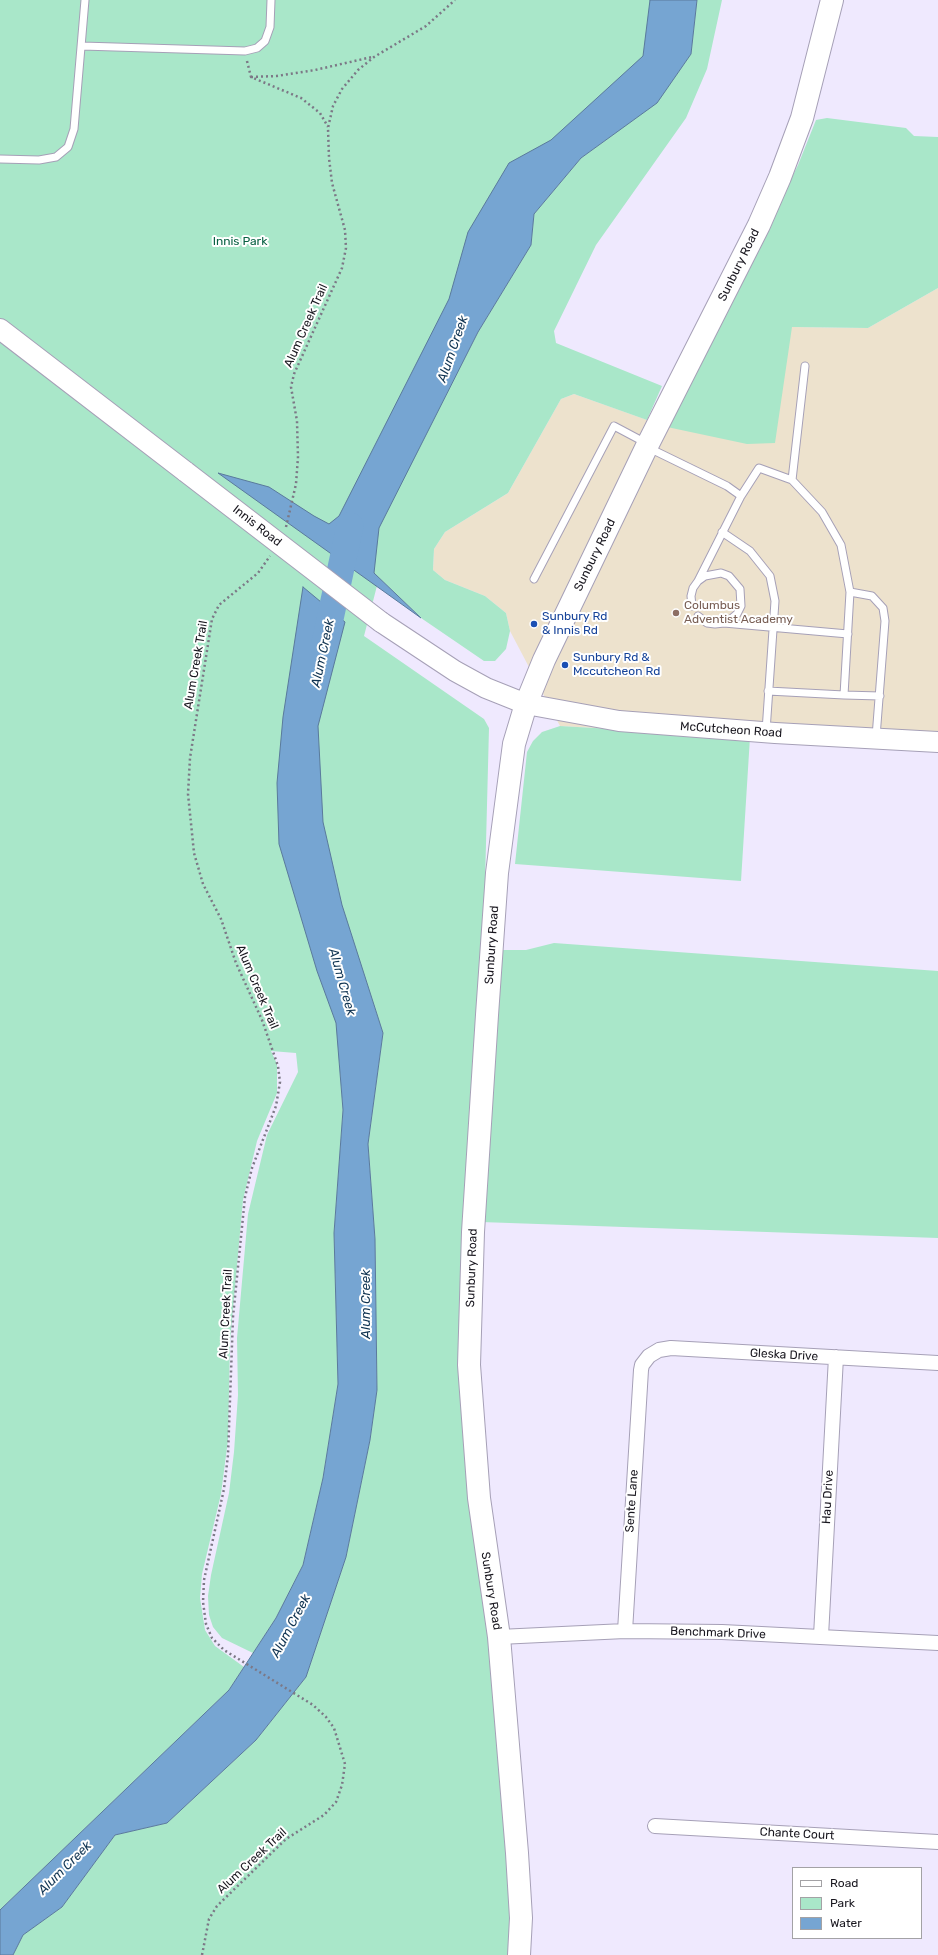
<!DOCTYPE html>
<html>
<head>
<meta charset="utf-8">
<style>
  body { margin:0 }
  #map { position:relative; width:938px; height:1955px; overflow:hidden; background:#efe9fe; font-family:Rubik,sans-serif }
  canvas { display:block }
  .legend { position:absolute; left:792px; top:1867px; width:130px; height:72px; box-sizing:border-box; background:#fff; border:1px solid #a3a2a5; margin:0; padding:5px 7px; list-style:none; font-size:12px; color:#19171f }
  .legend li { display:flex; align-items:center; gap:8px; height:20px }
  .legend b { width:20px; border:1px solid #a3a2a5 }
</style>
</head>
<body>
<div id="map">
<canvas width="938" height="1955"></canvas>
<ul class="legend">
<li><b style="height:5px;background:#fff"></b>Road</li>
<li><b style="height:11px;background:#a9e7c9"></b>Park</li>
<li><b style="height:11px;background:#76a5d2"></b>Water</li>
</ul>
</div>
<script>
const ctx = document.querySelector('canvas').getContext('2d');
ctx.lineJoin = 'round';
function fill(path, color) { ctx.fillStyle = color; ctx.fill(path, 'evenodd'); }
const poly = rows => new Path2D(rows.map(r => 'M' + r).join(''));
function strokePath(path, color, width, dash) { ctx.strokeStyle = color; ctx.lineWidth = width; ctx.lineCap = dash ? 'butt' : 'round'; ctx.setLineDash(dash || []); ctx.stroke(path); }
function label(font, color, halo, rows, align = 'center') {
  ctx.font = font + ' Rubik,sans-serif'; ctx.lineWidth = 4; ctx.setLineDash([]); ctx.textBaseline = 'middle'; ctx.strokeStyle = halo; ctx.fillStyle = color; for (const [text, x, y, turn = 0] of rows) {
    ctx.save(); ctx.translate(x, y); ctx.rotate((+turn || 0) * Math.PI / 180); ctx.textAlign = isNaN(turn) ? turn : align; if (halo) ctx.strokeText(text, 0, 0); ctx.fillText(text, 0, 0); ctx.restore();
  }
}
const commercial = poly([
  [938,288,938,740,750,737,560,726,510,631,506,613,485,596,445,580,433,570,434,549,445,532,508,493,561,399,574,394,667,427,792,327,868,328]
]);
const green = poly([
  [0,0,674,0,649,71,492,232,444,399,478,332,531,245,534,214,581,158,657,102,691,54,697,0,722,0,707,69,686,118,596,245,554,331,556,343,662,386,647,420,574,394,561,399,508,493,445,532,434,549,433,570,445,580,485,596,506,613,510,631,506,649,495,661,484,661,421,618,379,578,364,636,484,719,489,728,483,959,464,1221,506,1821,510,1924,509,1955,13,1955,23,1935,62,1907,115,1835,167,1823,256,1740,306,1677,346,1557,370,1440,377,1390,375,1239,368,1144,383,1033,354,945,339,1057,343,1110,334,1233,338,1384,323,1478,303,1565,276,1618,253,1653,222,1638,213,1627,209,1615,208,1596,211,1575,229,1493,234,1452,238,1395,237,1338,248,1214,267,1135,298,1072,296,1053,271,1051,277,1064,277,1093,257,1141,243,1200,230,1342,228,1440,221,1494,202,1574,200,1598,205,1630,215,1646,244,1667,229,1690,0,1910],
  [827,118,906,128,914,136,938,137,938,288,868,328,792,327,775,443,747,444,667,427,798,165,816,120],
  [560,726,750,737,741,881,515,864,527,752,533,741,542,732],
  [554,943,938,971,938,1238,481,1222,500,950,526,950]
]);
const water = poly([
  [650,0,697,0,691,54,657,103,581,158,534,214,531,245,478,332,379,528,374,573,421,618,218,473,269,487,314,516,329,524,339,516,449,299,468,232,509,163,551,140,643,56,650,0],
  [303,587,345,622,318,726,323,822,342,905,383,1033,368,1144,375,1239,377,1390,370,1440,346,1557,306,1677,256,1740,167,1823,115,1835,62,1907,23,1935,13,1955,0,1955,0,1910,229,1690,276,1618,303,1565,323,1478,338,1384,334,1233,343,1110,336,1023,317,971,279,844,277,783,283,717,303,587]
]);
const river = poly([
  [324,647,350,526]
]);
const path = poly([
  [247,61,251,77,301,98,320,113,328,127],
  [251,77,277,76,315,70,372,57],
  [286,527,296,484,298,457,297,421,291,387,294,374,342,268,346,248,345,230,332,183,329,158,328,128,333,106,342,89,358,70,374,57,426,26,455,0],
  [202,1955,209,1919,217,1906,286,1839,324,1815,336,1802,342,1785,345,1764,334,1728,326,1717,313,1705,224,1650,212,1638,206,1624,203,1602,204,1580,224,1489,228,1455,233,1317,245,1197,252,1168,276,1106,280,1082,278,1066,262,1020,236,963,221,919,203,884,194,853,188,794,190,758,212,619,219,605,258,573,270,556]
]);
const lane = poly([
  [82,46,245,51,257,48,265,41,270,27,271,0],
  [0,159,39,160,56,157,68,147,74,129,85,0],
  [649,448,727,486,741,496],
  [792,480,805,366],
  [722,532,750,551,770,576,775,601,766,731],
  [534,579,614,426,646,443],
  [698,581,741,496,759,468,792,480,822,512,841,545,850,592,844,695,768,691],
  [850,592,872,596,883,608,885,621,876,737],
  [692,606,691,596,693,588,698,581,705,576,721,573,729,576,740,589,741,606,737,614,731,619,724,623,715,624,707,623,698,616],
  [724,623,848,634],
  [844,695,880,696]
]);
const street = poly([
  [625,1631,641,1370,642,1365,649,1356,659,1350,671,1348,938,1363],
  [821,1636,836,1357],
  [499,1637,625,1631,722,1632,938,1643],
  [655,1826,938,1842]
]);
const secondary = poly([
  [0,329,186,472],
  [381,622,455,671,486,688,526,704,619,721,775,733,938,742]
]);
const primary = poly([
  [519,1955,521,1918,517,1853,499,1637,479,1498,469,1365,473,1232,487,1015,497,873,514,744,526,704,544,660,648,444,759,225,780,177,802,118,832,0]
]);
const secondaryBridge = poly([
  [186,472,381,622]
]);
const markers = [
  [676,613,4,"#8d6e63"],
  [534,624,4,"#1a4fb4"],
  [565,665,4,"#1a4fb4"]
];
const parkNames = [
  ["Innis Park",240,242]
];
const streetNames = [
  ["Sunbury Road",739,265,-64],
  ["Alum Creek Trail",306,326,-66],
  ["Innis Road",257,526,38],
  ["Sunbury Road",595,555,-64],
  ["Alum Creek Trail",196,665,-80],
  ["McCutcheon Road",731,730,4],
  ["Sunbury Road",492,945,-86],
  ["Alum Creek Trail",257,987,67],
  ["Sunbury Road",472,1268,-88],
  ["Alum Creek Trail",226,1314,-87],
  ["Gleska Drive",784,1355,3],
  ["Hau Drive",828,1497,-87],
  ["Sente Lane",632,1501,-86],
  ["Sunbury Road",491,1591,81],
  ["Benchmark Drive",718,1633,2],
  ["Chante Court",797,1834,3],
  ["Alum Creek Trail",252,1861,-43]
];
const educationNames = [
  ["Columbus",684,606],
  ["Adventist Academy",684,620]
];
const transitNames = [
  ["Sunbury Rd",542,617],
  ["& Innis Rd",542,631],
  ["Sunbury Rd &",573,658],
  ["Mccutcheon Rd",573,672]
];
const waterNames = [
  ["Alum Creek",453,349,-71],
  ["Alum Creek",323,653,-78],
  ["Alum Creek",342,982,74],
  ["Alum Creek",366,1304,-90],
  ["Alum Creek",291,1626,-62],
  ["Alum Creek",65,1868,-45]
];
fill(commercial, '#ede2cd');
fill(green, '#a9e7c9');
fill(water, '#76a5d2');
strokePath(water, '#5a7a9c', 1);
strokePath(river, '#76a5d2', 27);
strokePath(lane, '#a6a0b7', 9);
strokePath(street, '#a6a0b7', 16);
strokePath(secondary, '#a6a0b7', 22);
strokePath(primary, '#a6a0b7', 24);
strokePath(path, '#7c7886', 2.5, [2, 3]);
strokePath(lane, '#fff', 7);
strokePath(street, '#fff', 14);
strokePath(secondary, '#fff', 20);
strokePath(primary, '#fff', 22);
strokePath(secondaryBridge, '#a6a0b7', 22, []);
strokePath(secondaryBridge, '#fff', 20);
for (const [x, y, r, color] of markers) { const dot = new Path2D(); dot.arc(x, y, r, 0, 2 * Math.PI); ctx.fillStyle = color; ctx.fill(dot); strokePath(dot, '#fff', 1.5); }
label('12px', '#086143', '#fff', parkNames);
label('12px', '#19171f', '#fff', streetNames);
label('12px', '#785e54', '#fff', educationNames, 'left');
label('12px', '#164399', '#fff', transitNames, 'left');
label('italic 13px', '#103452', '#fff', waterNames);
</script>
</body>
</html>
